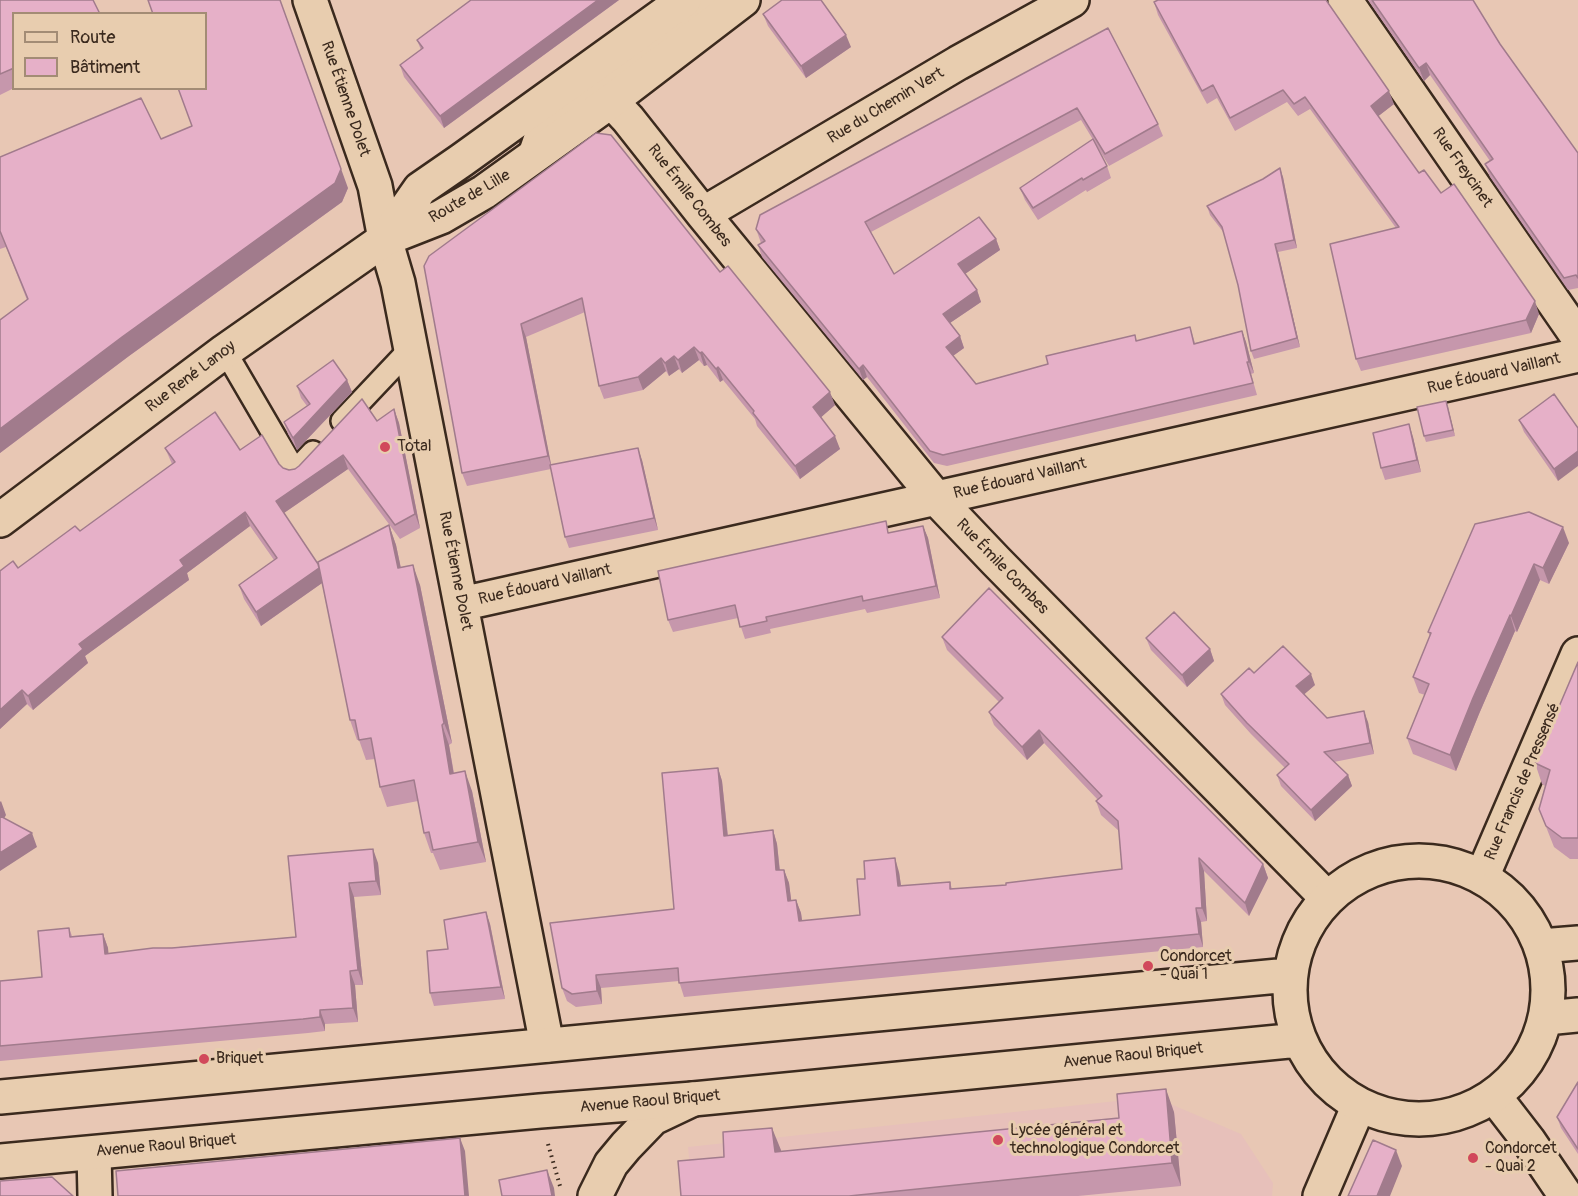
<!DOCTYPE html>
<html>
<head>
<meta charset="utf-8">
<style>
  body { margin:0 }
  #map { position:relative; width:1578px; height:1196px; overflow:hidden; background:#e8c7b4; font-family:Pangolin,sans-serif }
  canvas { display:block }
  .legend { position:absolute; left:12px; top:12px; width:195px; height:78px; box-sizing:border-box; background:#e8cdaf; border:2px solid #a38c75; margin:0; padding:8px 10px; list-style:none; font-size:18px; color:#3b2a1e }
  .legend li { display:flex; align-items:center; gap:12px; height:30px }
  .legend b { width:30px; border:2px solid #a38c75 }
</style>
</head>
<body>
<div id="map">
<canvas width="1578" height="1196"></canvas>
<ul class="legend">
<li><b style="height:8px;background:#e8cdaf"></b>Route</li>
<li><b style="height:16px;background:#e6b0c8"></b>Bâtiment</li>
</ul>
</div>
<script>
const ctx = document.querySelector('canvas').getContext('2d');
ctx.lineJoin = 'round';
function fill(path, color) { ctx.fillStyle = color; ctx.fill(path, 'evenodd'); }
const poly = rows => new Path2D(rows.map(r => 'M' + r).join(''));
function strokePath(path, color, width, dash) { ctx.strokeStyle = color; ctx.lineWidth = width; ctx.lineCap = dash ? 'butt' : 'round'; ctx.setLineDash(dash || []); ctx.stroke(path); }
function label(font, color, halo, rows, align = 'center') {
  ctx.font = font + ' Pangolin,sans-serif'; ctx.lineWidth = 6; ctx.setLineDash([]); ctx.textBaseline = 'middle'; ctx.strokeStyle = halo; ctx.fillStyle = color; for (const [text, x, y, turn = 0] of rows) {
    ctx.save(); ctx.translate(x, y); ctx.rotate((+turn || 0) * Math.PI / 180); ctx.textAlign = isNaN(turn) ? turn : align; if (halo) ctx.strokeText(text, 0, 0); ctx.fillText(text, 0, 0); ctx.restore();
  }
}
const built = poly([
  [1154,1097,1241,1134,1273,1183,1272,1196,693,1196,688,1147]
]);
const path = poly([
  [548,1144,560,1186]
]);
const lane = poly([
  [527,160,537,131,714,0],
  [225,351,295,471,313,452],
  [342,421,411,348]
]);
const street = poly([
  [310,0,375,186,385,239,398,283,547,1045],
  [1345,0,1578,337],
  [611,101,628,119,703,214,936,498,996,561,1327,898],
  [703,214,958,63,1072,0],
  [461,604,1578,355],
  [1482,877,1578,654],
  [1494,1096,1528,1140,1566,1196],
  [94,1153,95,1196],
  [595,1196,611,1164,626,1146,653,1118,693,1099],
  [1320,1196,1359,1105]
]);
const secondary = poly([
  [385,239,420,189,462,160,684,0],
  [0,520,225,351,385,239,441,217,484,192,611,101,743,0],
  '1290 990a129 129 0 1 1 258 0a129 129 0 1 1-258 0Z',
  [1541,946,1578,943],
  [1546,1018,1578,1015],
  [0,1097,1289,975],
  [0,1161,540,1111,693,1099,1299,1040]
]);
const wall = poly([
  [0,0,14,14,14,88,0,95],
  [471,0,619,0,444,128,404,77,400,65,421,50,417,40],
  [1368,0,1473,0,1500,44,1578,153,1578,288,1568,290,1490,177,1485,164,1490,161,1430,75,1424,81],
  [1154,2,1394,104,1378,116,1419,173,1441,193,1539,314,1531,333,1361,371,1356,359,1396,228,1310,109,1298,116,1287,102,1235,131,1217,98,1207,104,1158,15],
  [763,14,851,47,806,78,768,26],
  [1108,28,1158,124,1163,136,1109,166,1081,120,871,232,894,274,996,239,1000,250,965,274,977,290,981,302,950,323,960,336,964,348,953,356,976,384,1048,364,1135,335,1137,341,1190,327,1195,343,1242,331,1246,342,1254,373,1251,374,1257,395,947,466,934,463,867,377,863,380,762,257,758,245,761,243,756,229],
  [0,157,348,188,342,202,129,356,0,453,0,320,27,300,6,247,0,249],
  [1107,166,1111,178,1087,192,1086,190,1038,220,1025,200,1020,188],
  [1283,177,1297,248,1278,252,1300,347,1254,359,1251,351,1238,285,1224,233,1210,215,1207,206],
  [424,266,720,272,835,405,821,417,840,449,800,479,757,426,755,419,723,380,720,382,707,365,704,366,699,360,682,373,679,369,669,376,666,371,643,390,604,399,599,386,585,312,526,337,551,465,642,460,658,530,569,548,565,537,551,469,467,486,462,473],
  [347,380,352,392,297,450,288,434,284,422,307,406,301,398,297,386],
  [1554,394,1558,481,1524,432,1519,420],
  [1446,401,1455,436,1426,442,1424,436],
  [394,409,399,423,420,528,400,539,348,469,284,513,318,564,389,525,396,545,401,568,420,585,452,743,449,745,454,773,472,791,486,862,440,870,433,853,431,853,424,833,418,801,387,807,380,787,375,759,366,760,359,740,357,740,350,720,322,583,261,626,244,599,239,585,274,560,250,526,187,573,189,580,85,656,88,663,33,710,27,704,0,729,0,571,18,568,80,531,172,464,165,448,240,450,279,464,283,468,289,470,295,469,377,421],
  [1413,437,1421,472,1385,480,1381,468],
  [1475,524,1569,543,1549,584,1540,580,1517,632,1515,631,1479,714,1456,771,1413,754,1407,738,1425,695,1419,693,1413,677,1430,636,1428,632],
  [923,526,928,538,940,598,867,613,865,609,770,629,771,633,745,639,738,618,673,632,668,620,890,533],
  [942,637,1263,864,1268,878,1249,916,1204,871,1207,921,1201,922,1203,947,684,997,679,981,601,988,602,1004,576,1007,567,1001,562,988,674,909,718,768,722,781,728,835,773,830,777,844,780,870,784,870,789,883,791,900,796,900,801,913,802,921,860,915,865,879,899,872,901,886,950,882,952,889,1006,885,1122,869,1119,831,1101,815,1096,801,1098,800,1044,743,1027,760,994,725,989,712,999,702,947,650],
  [1146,638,1210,649,1214,661,1187,687,1151,650],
  [1578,662,1578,859,1570,859,1554,847,1539,809,1545,786,1542,784,1535,763],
  [1254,673,1315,685,1304,694,1327,718,1368,722,1374,754,1334,762,1348,775,1352,786,1315,821,1281,786,1277,775,1285,768,1251,734,1225,705,1221,694],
  [288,856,378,863,381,895,354,897,363,985,355,985,358,1022,325,1024,325,1031,308,1033,0,1061,0,981,42,977,69,928,72,936,103,934,108,948,108,953,296,937],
  [486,912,490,924,505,999,434,1006,430,993],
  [1578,1082,1578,1154,1561,1128,1557,1117],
  [1174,1112,1181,1186,1078,1196,681,1196,1119,1118]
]);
const shadedWall = poly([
  [280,0,348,188,342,202,129,356,0,453,0,429],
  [598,0,619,0,444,128,440,116],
  [846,35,851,47,806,78,801,66],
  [1426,63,1430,75,1424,81,1419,68],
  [1389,91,1394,104,1376,118,1371,106],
  [1280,168,1283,177,1297,248,1294,240],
  [996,239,1000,250,962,276,958,264],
  [1275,244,1278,252,1300,347,1297,338],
  [977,290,981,302,947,325,943,314],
  [1535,301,1539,314,1531,333,1526,320],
  [521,324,526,337,552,469,548,456],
  [1242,331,1246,342,1254,373,1249,362],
  [960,336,964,348,950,358,946,347],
  [694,347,699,360,682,373,678,360],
  [702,352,707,365,704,366,700,353],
  [674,356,679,369,669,376,665,363],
  [661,358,666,371,643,390,638,377],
  [863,365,867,377,863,380,859,369],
  [718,367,723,380,720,382,716,369],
  [347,380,352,392,297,450,293,438],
  [830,392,835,405,818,420,813,407],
  [1446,401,1448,407,1455,436,1453,430],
  [394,409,399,423,420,528,415,514],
  [1409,424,1413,437,1421,472,1417,460],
  [835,436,840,449,800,479,795,466],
  [638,448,642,460,658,530,654,518],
  [1578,451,1578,466,1558,481,1554,469],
  [343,455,348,469,281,515,276,501],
  [245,512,250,526,187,573,189,580,85,656,88,663,33,710,28,696,79,644,180,560],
  [389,525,396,545,405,588,398,568],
  [923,526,928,538,940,598,936,586],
  [1563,527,1569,543,1549,584,1543,568],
  [1534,564,1540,580,1517,632,1511,616],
  [413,565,420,585,452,743,444,723],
  [320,567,325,581,261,626,256,612],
  [1510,615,1515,631,1479,714,1456,771,1450,755,1473,698],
  [1210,649,1214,661,1187,687,1182,675],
  [1311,674,1315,685,1300,698,1296,686],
  [22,690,27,704,0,729,0,710],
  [1364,711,1368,722,1374,754,1370,743],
  [442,725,449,745,457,794,450,774],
  [1039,730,1044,743,1027,760,1022,747],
  [718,768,722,781,729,849,724,836],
  [465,771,472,791,486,862,478,842],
  [1348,775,1352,786,1315,821,1311,810],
  [1,801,6,815,0,826,0,802],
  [773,830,777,844,781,884,776,870],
  [32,833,37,847,0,871,0,853],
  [373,849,378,863,381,895,376,881],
  [895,858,899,872,903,899,898,886],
  [1199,858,1204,871,1207,921,1202,908],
  [1263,864,1268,878,1249,916,1245,903],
  [784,870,789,883,793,914,788,901],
  [349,883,354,897,363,985,358,970],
  [796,900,801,913,804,934,799,921],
  [1196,908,1201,922,1203,947,1199,934],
  [486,912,490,924,505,999,501,987],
  [103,934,108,948,110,968,105,954],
  [350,971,355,985,358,1022,353,1008],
  [596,975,601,988,602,1004,597,991],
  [320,1010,325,1024,325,1031,320,1017],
  [1166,1089,1174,1112,1181,1186,1172,1163],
  [772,1128,781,1150,783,1174,775,1152],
  [460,1138,465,1151,469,1196,465,1196],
  [1396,1150,1402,1166,1390,1196,1377,1196],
  [547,1170,554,1188,555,1196,552,1196]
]);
const building = poly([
  [0,0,93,0,100,14,14,14,14,68,0,74,0,0],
  [148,0,280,0,341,169,335,183,122,337,0,429,0,320,28,299,0,231,0,157,141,98,161,139,192,126,178,88,206,88,206,14,153,14,148,0],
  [471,0,598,0,440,116,400,65,423,48,417,40,471,0],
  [782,0,821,0,846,35,801,66,763,14,782,0],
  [1158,0,1326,0,1389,91,1371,106,1419,173,1424,170,1441,193,1454,184,1535,301,1526,320,1356,359,1330,244,1399,227,1305,97,1294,104,1283,90,1230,118,1213,85,1202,91,1154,2,1158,0],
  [1372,0,1473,0,1500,44,1578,153,1578,278,1576,275,1564,278,1485,164,1493,159,1426,63,1419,68,1372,0],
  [1108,28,1158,124,1105,154,1077,108,865,222,894,274,979,217,996,239,958,264,977,290,943,314,960,336,946,347,976,384,1048,364,1046,356,1135,335,1136,341,1190,327,1194,344,1242,331,1249,362,1247,362,1253,383,943,455,930,451,863,365,859,369,758,245,765,241,756,229,760,215,1108,28],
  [596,133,611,135,720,272,728,266,830,392,813,407,835,436,795,466,753,413,754,411,718,367,716,369,702,352,700,353,694,347,678,360,674,356,665,363,661,358,638,377,599,386,582,298,521,324,548,456,462,473,424,266,429,256,596,133],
  [1093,139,1107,166,1083,180,1082,178,1033,208,1020,188,1093,139],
  [1280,168,1294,240,1275,244,1297,338,1251,351,1238,285,1222,227,1207,206,1263,179,1280,168],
  [333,360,347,380,293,438,284,422,310,404,297,386,333,360],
  [1554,394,1578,428,1578,451,1554,469,1519,420,1554,394],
  [362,399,377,421,394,409,415,514,395,525,343,455,276,501,318,564,319,568,256,612,239,585,277,558,245,512,180,560,184,566,79,644,83,649,28,696,22,690,0,710,0,571,13,561,18,568,75,526,80,531,175,462,165,448,215,412,240,450,262,435,279,464,283,468,289,470,295,469,299,466,362,399],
  [1446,401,1453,430,1424,436,1417,407,1446,401],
  [1409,424,1417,460,1381,468,1373,433,1409,424],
  [638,448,654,518,565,537,550,465,638,448],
  [1529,512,1563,527,1543,568,1534,564,1511,616,1510,615,1473,698,1450,755,1407,738,1429,684,1413,677,1431,633,1428,632,1475,524,1529,512],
  [886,521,888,533,923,526,936,586,863,601,862,596,766,617,767,621,740,627,735,605,668,620,658,571,886,521],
  [389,525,398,568,413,565,444,723,442,725,450,774,465,771,478,842,433,850,429,832,424,833,414,780,380,787,371,738,359,740,355,720,350,720,318,562,389,525],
  [989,588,1263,864,1245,903,1199,858,1202,908,1196,908,1199,934,679,983,678,968,596,975,597,991,572,994,562,988,550,923,674,909,662,773,718,768,724,836,773,830,776,870,784,870,788,901,796,900,799,921,860,915,857,879,865,879,864,861,895,858,898,886,950,882,950,889,1006,885,1006,883,1122,869,1118,821,1096,801,1102,796,1039,730,1022,747,989,712,1003,698,942,637,989,588],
  [1174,612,1210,649,1182,675,1146,638,1174,612],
  [1283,646,1311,674,1296,686,1327,718,1364,711,1370,743,1324,752,1348,775,1311,810,1277,775,1289,764,1247,723,1221,694,1249,668,1254,673,1283,646],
  [1578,662,1578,838,1562,838,1546,826,1539,809,1550,770,1535,763,1578,662],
  [0,816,32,833,0,853,0,816],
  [373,849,376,881,349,883,358,970,350,971,353,1008,320,1010,320,1017,303,1019,0,1046,0,981,42,977,38,931,69,928,70,937,103,934,105,954,153,948,172,948,296,937,288,856,373,849],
  [486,912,501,987,430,993,427,951,448,949,444,920,486,912],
  [1578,1082,1578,1149,1557,1117,1578,1082],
  [1166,1089,1172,1163,849,1196,681,1196,678,1161,724,1157,723,1132,772,1128,775,1152,1119,1118,1117,1094,1166,1089],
  [460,1138,465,1196,118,1196,116,1171,460,1138],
  [1373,1140,1396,1150,1377,1196,1348,1196,1373,1140],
  [547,1170,552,1196,502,1196,499,1180,547,1170],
  [52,1177,73,1196,0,1196,0,1181,52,1177]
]);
const markers = [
  [385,447,6,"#d1495b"],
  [1148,966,6,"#d1495b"],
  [204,1059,6,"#d1495b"],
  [998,1140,6,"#d1495b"],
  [1473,1158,6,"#d1495b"]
];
const streetNames = [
  ["Rue Étienne Dolet",345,99,71],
  ["Rue du Chemin Vert",886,106,-31],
  ["Rue Freycinet",1462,168,55],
  ["Rue Émile Combes",689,196,52],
  ["Route de Lille",470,197,-30],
  ["Rue Édouard Vaillant",1494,374,-13],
  ["Rue René Lanoy",191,377,-37],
  ["Rue Édouard Vaillant",1020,479,-13],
  ["Rue Émile Combes",1002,567,46],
  ["Rue Étienne Dolet",455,571,79],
  ["Rue Édouard Vaillant",545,585,-13],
  ["Rue Francis de Pressensé",1523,782,-67],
  ["Avenue Raoul Briquet",1133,1056,-6],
  ["Avenue Raoul Briquet",650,1102,-5],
  ["Avenue Raoul Briquet",166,1146,-5]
];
const poiNames = [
  ["Total",397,447],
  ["Condorcet",1160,957],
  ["- Quai 1",1160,975],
  ["Briquet",216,1059],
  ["Lycée général et",1010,1131],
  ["technologique Condorcet",1010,1149],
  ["Condorcet",1485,1149],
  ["- Quai 2",1485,1167]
];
fill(built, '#e7c0ba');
strokePath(lane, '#3b2a1e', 26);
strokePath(street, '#3b2a1e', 38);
strokePath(secondary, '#3b2a1e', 38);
strokePath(path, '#3b2a1e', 4, [1.5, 4.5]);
strokePath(lane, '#e8cdaf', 21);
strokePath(street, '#e8cdaf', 33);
strokePath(secondary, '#e8cdaf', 33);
fill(wall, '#c697ac');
fill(shadedWall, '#a17b8c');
fill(building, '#e6b0c8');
strokePath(building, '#a17b8c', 1.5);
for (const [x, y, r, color] of markers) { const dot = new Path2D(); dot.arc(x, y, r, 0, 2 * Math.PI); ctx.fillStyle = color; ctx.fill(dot); strokePath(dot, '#e8cdaf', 2); }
label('16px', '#3b2a1e', '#e8cdaf', streetNames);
label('16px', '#3b2a1e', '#e8cdaf', poiNames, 'left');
</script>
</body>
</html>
